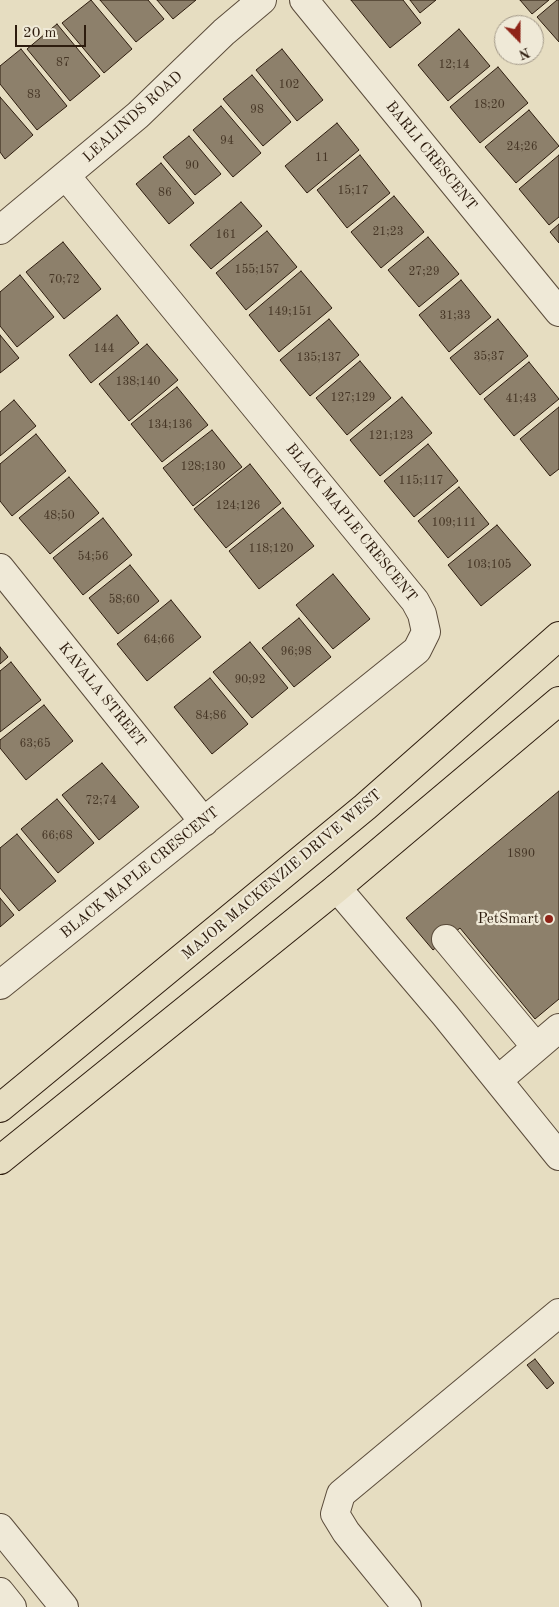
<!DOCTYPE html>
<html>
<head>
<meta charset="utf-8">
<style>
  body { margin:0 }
  #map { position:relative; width:559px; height:1607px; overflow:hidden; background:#e6ddc1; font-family:"Old Standard TT",serif }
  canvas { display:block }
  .north { position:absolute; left:494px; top:15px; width:50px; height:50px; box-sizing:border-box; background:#efe9d7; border:1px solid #a19787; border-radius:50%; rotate:158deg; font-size:14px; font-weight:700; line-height:20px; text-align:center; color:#2d1c0e }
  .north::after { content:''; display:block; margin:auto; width:18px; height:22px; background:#8f2418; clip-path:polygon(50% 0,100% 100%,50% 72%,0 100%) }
  .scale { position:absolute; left:15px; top:25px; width:71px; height:22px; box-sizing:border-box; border:2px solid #2d1c0e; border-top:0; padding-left:6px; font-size:15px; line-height:18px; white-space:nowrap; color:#2d1c0e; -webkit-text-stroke:4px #efe9d7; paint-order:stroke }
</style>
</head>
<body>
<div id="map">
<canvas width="559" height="1607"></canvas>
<div class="north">N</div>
<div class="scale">20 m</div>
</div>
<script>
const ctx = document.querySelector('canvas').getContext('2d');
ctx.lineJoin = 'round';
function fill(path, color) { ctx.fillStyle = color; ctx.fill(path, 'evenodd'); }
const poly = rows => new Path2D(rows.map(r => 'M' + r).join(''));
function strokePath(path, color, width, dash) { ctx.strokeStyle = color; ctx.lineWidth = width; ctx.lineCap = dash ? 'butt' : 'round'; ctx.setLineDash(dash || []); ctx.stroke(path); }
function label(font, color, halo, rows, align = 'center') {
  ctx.font = font + ' "Old Standard TT",serif'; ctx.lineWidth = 4.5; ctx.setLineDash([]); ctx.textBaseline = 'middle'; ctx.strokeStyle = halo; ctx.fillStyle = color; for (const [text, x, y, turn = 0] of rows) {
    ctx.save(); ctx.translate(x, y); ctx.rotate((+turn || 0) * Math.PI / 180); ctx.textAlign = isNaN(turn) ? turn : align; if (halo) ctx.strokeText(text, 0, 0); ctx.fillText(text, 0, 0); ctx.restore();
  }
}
const building = poly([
  [91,0,132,49,104,73,62,23,91,0],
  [100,0,148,0,164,19,136,42,100,0],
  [157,0,196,0,173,19,157,0],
  [351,0,403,0,421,23,390,48,351,0],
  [410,0,436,0,420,13,410,0],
  [520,0,549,0,532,14,520,0],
  [557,0,559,0,559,42,537,17,557,0],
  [57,24,100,76,70,101,27,49,57,24],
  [459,29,490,66,448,101,418,65,459,29],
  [21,49,67,106,37,130,0,84,0,66,21,49],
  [282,49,323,100,297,121,256,70,282,49],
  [498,67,528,103,480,143,450,107,498,67],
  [252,75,291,122,263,146,223,99,252,75],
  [0,97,33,135,5,159,0,152,0,97],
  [221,106,261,153,233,177,193,130,221,106],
  [529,110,559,146,516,183,485,147,529,110],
  [337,123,359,150,307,193,285,166,337,123],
  [189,136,221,174,195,195,163,157,189,136],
  [360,155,390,193,347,228,317,190,360,155],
  [559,155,559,217,549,225,519,189,559,155],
  [161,163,194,203,169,224,136,184,161,163],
  [394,196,424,232,381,268,351,232,394,196],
  [241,202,262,226,211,269,190,245,241,202],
  [559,224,559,243,550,232,559,224],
  [267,231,297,267,246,310,216,273,267,231],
  [428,237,459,274,419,307,388,270,428,237],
  [63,242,101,289,64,319,26,272,63,242],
  [301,271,332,308,279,352,249,315,301,271],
  [20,275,54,317,17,347,0,326,0,292,20,275],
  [461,280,491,317,449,352,419,315,461,280],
  [117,315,139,343,91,383,69,355,117,315],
  [329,319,359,355,310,396,280,360,329,319],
  [498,319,528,356,480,395,450,358,498,319],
  [0,335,19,358,0,373,0,335],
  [147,344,178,380,129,421,99,384,147,344],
  [360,361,391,398,347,435,316,398,360,361],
  [529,362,559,399,514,436,484,399,529,362],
  [177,387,208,425,162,462,131,424,177,387],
  [402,397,432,433,380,476,350,440,402,397],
  [14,400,36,426,0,456,0,412,14,400],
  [559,407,559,469,550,476,520,439,559,407],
  [212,430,242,467,193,506,163,468,212,430],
  [36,434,66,471,12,516,0,501,0,464,36,434],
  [428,444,458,481,414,517,384,481,428,444],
  [250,464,281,503,226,548,194,509,250,464],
  [69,477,99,513,50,554,19,518,69,477],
  [459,487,489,524,448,558,418,521,459,487],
  [283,508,314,546,259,589,229,551,283,508],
  [103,518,132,555,83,595,53,558,103,518],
  [497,525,531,565,481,606,448,565,497,525],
  [130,565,159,601,118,634,89,598,130,565],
  [333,574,370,619,333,649,296,605,333,574],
  [171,600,201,637,147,681,117,644,171,600],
  [299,618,331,657,294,687,262,648,299,618],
  [250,642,288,688,252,718,213,672,250,642],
  [0,647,8,657,0,664,0,647],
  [11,662,41,700,0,732,0,671,11,662],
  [210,678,248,724,212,754,174,707,210,678],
  [44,705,73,741,26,780,0,748,0,740,44,705],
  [102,763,139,807,99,840,62,795,102,763],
  [559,791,559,999,535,1019,460,928,433,950,406,918,559,791],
  [57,799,94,843,58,873,21,829,57,799],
  [17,834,56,881,19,911,0,888,0,848,17,834],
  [0,898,14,915,0,927,0,898],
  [535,1359,554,1383,547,1389,527,1365,535,1359]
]);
const minor = poly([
  [304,0,559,312],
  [0,230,138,115,224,32,262,0],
  [0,568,204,822],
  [337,888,445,1015,559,1156],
  [446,939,536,1047],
  [0,985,417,650,426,632,422,614,415,601,66,176],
  [498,1080,559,1028],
  [0,1528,64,1607],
  [0,1592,12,1607],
  [407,1607,346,1532,335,1514,341,1494,559,1313]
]);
const major = poly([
  [0,1108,365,807,559,636],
  [0,1160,337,888,559,701]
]);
const markers = [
  [549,919,5,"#8f2418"]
];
const numberNames = [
  ["87",63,63],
  ["12;14",454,65],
  ["102",289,85],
  ["83",34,95],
  ["18;20",489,105],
  ["98",257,110],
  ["94",227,141],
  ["24;26",522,147],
  ["11",322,158],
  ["90",192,166],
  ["15;17",353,191],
  ["86",165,193],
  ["21;23",388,232],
  ["161",226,235],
  ["155;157",257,270],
  ["27;29",424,272],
  ["70;72",64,280],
  ["149;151",290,312],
  ["31;33",455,316],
  ["144",104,349],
  ["35;37",489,357],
  ["135;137",319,358],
  ["138;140",138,382],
  ["127;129",353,398],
  ["41;43",521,399],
  ["134;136",170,425],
  ["121;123",391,436],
  ["128;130",203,467],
  ["115;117",421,481],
  ["124;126",238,506],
  ["48;50",59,516],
  ["109;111",454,523],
  ["118;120",271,549],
  ["54;56",93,557],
  ["103;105",489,565],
  ["58;60",124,600],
  ["64;66",159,640],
  ["96;98",296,652],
  ["90;92",250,680],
  ["84;86",211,716],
  ["63;65",35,744],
  ["72;74",101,801],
  ["66;68",57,836],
  ["1890",521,854]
];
const streetNames = [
  ["LEALINDS ROAD",133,117,-42],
  ["BARLI CRESCENT",431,156,51],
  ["BLACK MAPLE CRESCENT",351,523,51],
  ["KAVALA STREET",102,695,51],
  ["BLACK MAPLE CRESCENT",140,873,-39],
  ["MAJOR MACKENZIE DRIVE WEST",282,875,-40]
];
const poiNames = [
  ["PetSmart",539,919]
];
fill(building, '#8d806b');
strokePath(building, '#2d1c0e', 1);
strokePath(minor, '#5b4c3b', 30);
strokePath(major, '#2d1c0e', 30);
strokePath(minor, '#efe9d7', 28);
strokePath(major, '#e6ddc1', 28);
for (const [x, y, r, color] of markers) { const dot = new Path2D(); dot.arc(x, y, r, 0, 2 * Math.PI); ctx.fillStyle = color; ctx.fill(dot); strokePath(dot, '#efe9d7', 2); }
label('12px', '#453525', null, numberNames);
label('15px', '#2d1c0e', '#efe9d7', streetNames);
label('15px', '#2d1c0e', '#efe9d7', poiNames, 'right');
</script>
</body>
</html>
